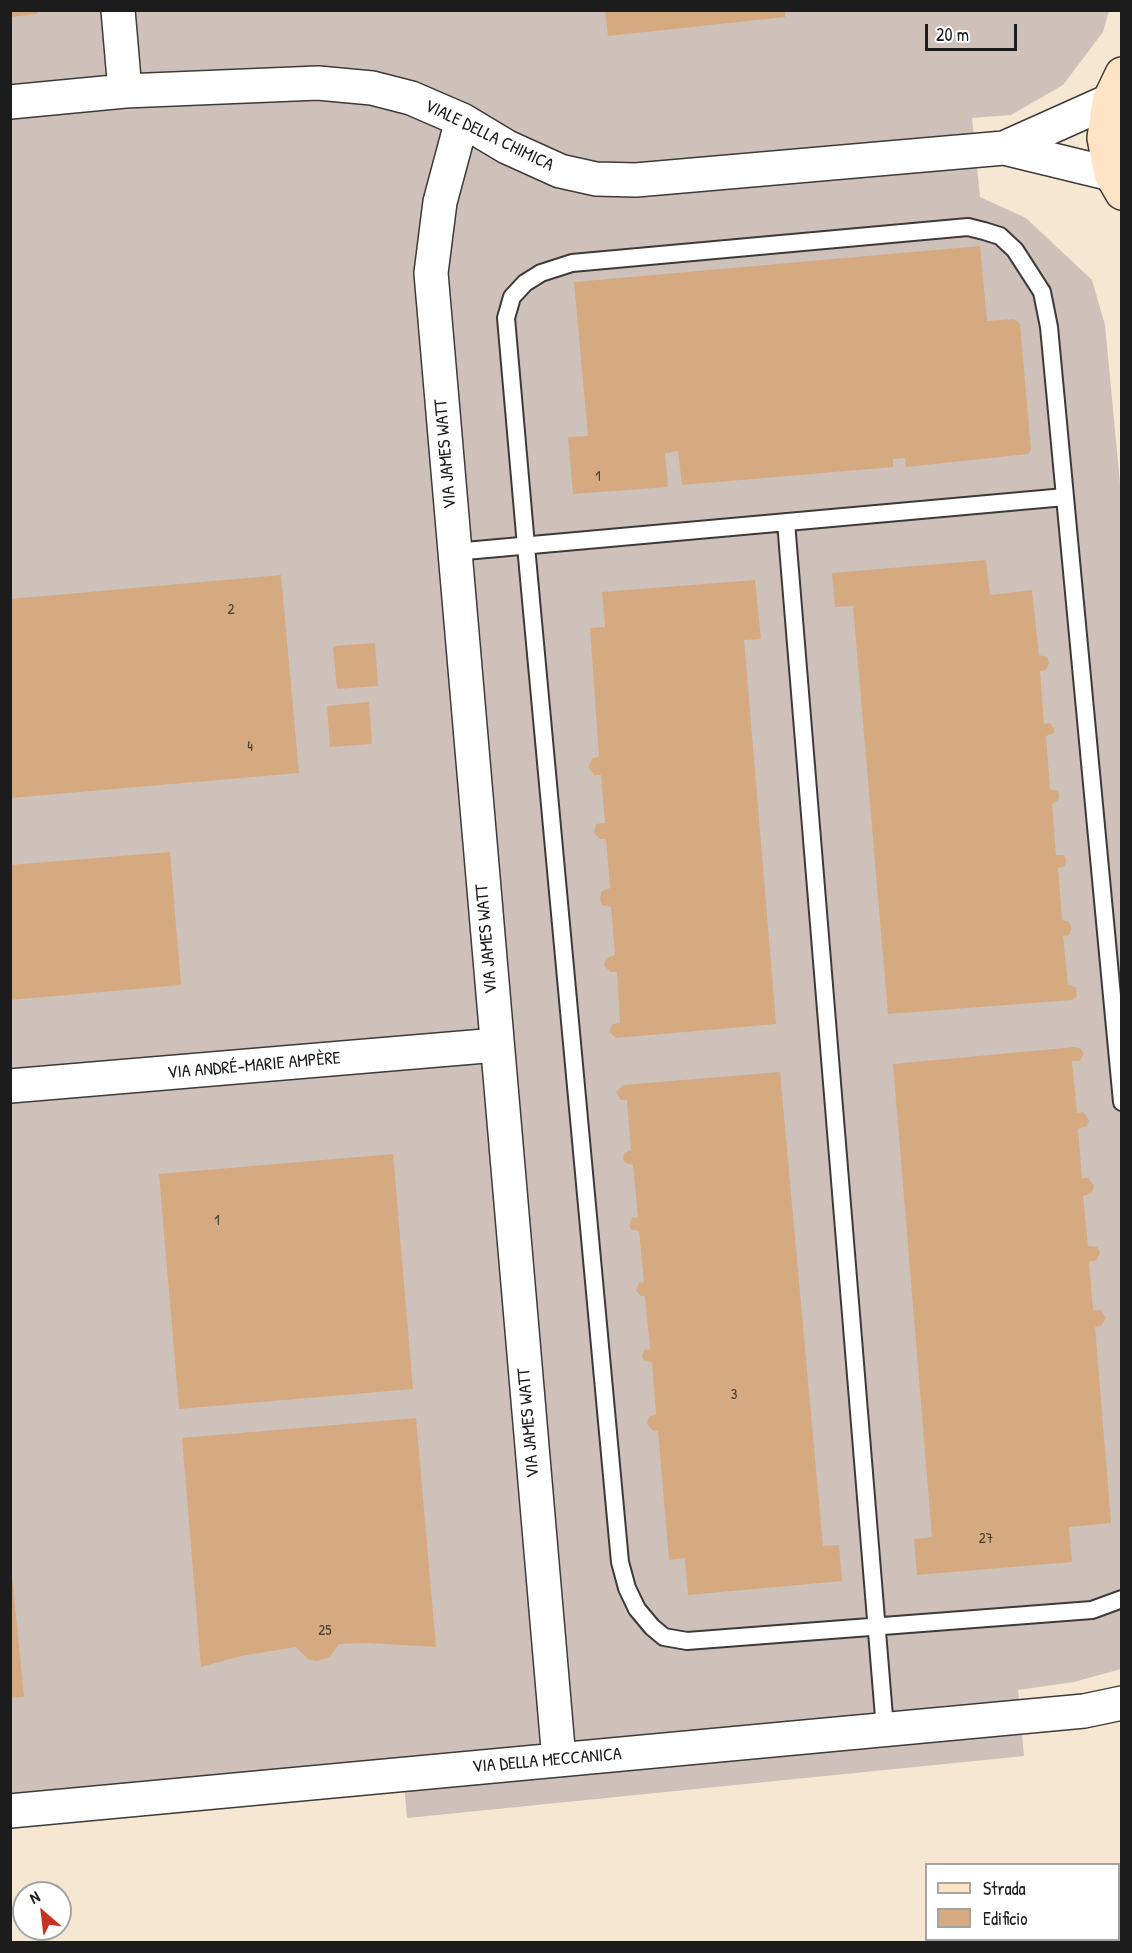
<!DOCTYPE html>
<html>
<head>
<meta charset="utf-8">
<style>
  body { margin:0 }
  #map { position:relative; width:1132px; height:1953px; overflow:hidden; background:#f6e7d2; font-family:"Patrick Hand",sans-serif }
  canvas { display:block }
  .frame { position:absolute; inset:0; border:12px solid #1c1c1c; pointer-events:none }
  .legend { position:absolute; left:925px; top:1863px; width:195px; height:78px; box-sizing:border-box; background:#fff; border:2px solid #a4a4a4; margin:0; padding:8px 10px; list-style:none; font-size:18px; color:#1c1c1c }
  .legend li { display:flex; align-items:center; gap:12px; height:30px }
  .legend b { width:30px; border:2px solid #a4a4a4 }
  .north { position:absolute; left:12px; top:1881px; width:60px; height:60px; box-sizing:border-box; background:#fff; border:2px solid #a4a4a4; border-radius:50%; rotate:332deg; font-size:16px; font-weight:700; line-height:24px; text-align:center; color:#1c1c1c }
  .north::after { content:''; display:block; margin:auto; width:21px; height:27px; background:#c8321e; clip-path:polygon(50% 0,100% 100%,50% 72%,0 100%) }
  .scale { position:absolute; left:925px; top:24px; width:92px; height:27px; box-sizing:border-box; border:3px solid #1c1c1c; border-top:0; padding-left:8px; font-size:18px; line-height:21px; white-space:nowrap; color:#1c1c1c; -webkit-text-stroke:4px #fff; paint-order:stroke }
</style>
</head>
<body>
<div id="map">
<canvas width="1132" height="1953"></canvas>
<div class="frame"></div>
<ul class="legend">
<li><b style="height:8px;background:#fee4c5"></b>Strada</li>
<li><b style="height:16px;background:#d6aa80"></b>Edificio</li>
</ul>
<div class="north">N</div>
<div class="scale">20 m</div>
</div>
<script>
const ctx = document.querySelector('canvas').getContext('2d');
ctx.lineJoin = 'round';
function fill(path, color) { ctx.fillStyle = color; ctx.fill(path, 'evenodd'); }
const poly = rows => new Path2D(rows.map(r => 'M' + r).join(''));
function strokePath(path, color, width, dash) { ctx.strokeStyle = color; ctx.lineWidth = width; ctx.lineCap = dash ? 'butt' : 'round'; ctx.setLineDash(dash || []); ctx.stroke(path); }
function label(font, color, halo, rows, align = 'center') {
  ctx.font = font + ' "Patrick Hand",sans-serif'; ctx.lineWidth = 6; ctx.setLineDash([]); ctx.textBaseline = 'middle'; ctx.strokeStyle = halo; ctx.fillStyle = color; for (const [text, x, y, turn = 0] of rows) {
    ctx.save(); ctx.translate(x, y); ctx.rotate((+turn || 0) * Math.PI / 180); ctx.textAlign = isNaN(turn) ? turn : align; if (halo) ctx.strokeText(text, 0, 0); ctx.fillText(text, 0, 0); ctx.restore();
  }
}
const industrial = poly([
  [11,11,1109,11,1103,32,1063,85,1011,115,972,118,980,197,1026,218,1092,280,1105,325,1121,494,1121,1669,1074,1682,1018,1690,1024,1756,407,1818,404,1782,11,1814]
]);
const building = poly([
  [10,10,37,10,37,14,10,17],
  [605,10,785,10,785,17,608,36],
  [980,246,987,321,1014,319,1020,324,1031,450,1028,454,906,467,905,458,893,459,893,467,682,485,678,451,665,453,668,487,573,494,568,437,588,436,574,282],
  [986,560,990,595,1032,590,1039,655,1047,657,1049,663,1046,670,1040,671,1044,724,1050,723,1054,729,1054,733,1046,736,1050,789,1058,791,1059,796,1058,800,1052,804,1056,855,1064,855,1066,860,1065,866,1058,868,1062,920,1068,921,1072,928,1069,935,1063,936,1068,985,1076,987,1077,996,1072,1000,888,1014,853,606,835,607,832,573],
  [281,575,299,773,10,798,10,599],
  [755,580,761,639,744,640,776,1024,616,1038,609,1031,613,1024,620,1023,617,972,610,972,604,965,606,958,615,955,611,907,602,905,600,899,601,892,610,888,606,839,600,839,594,833,596,824,605,823,601,775,594,775,588,767,593,758,599,757,590,628,605,627,602,592],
  [375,643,378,686,337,689,333,646],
  [369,702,372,744,330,747,327,706],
  [170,852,181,985,10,1000,10,865],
  [1075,1047,1081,1049,1084,1054,1080,1061,1072,1061,1077,1113,1083,1112,1089,1120,1087,1126,1078,1129,1082,1178,1088,1178,1094,1186,1092,1193,1083,1196,1088,1246,1097,1247,1100,1252,1097,1260,1089,1262,1093,1310,1100,1310,1106,1318,1101,1326,1095,1327,1111,1523,1069,1527,1072,1562,917,1575,914,1539,932,1537,893,1064],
  [780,1072,823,1546,839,1545,842,1581,688,1595,685,1558,669,1560,658,1431,652,1430,647,1423,649,1417,656,1414,652,1362,644,1361,642,1357,644,1350,650,1349,645,1296,641,1296,636,1290,639,1283,644,1282,639,1231,632,1230,629,1226,632,1218,638,1217,633,1165,625,1163,623,1158,624,1153,631,1150,627,1100,621,1100,616,1092,623,1085],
  [393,1154,413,1389,179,1409,159,1174],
  [416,1418,436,1647,367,1643,339,1644,330,1657,317,1661,308,1659,296,1647,241,1656,201,1667,182,1438],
  [10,1556,24,1697,10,1698]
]);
const lane = poly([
  [1065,497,1049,327,1042,292,1015,250,1000,236,984,231,968,227,572,263,541,273,525,283,512,297,506,318,526,546,620,1562,627,1588,637,1609,652,1627,664,1637,687,1641,1092,1610,1122,1599],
  [786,522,885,1729],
  [454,552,1065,497,1122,1102]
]);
const street = poly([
  [118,10,125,91],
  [10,102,125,91,318,83,372,88,411,98,462,120,507,147,560,171,596,179,636,180,1004,148,1111,174],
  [462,120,440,202,431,273,559,1760],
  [1004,148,1109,101],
  [10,1086,497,1045],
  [10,1811,1084,1711,1122,1703]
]);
const secondary = poly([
  [1122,74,1109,101,1104,138,1111,174,1122,193]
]);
const numberNames = [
  ["1",598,477],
  ["2",231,610],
  ["4",250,747],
  ["1",217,1221],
  ["3",734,1395],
  ["27",986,1539],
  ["25",325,1631]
];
const streetNames = [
  ["VIALE DELLA CHIMICA",489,136,26],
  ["VIA JAMES WATT",446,454,-95],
  ["VIA JAMES WATT",487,939,-95],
  ["VIA ANDRÉ-MARIE AMPÈRE",254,1066,-5],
  ["VIA JAMES WATT",529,1423,-95],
  ["VIA DELLA MECCANICA",547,1761,-5]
];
fill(industrial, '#cec1b9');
fill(building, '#d6aa80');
strokePath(lane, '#3d3a37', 20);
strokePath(street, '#3d3a37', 36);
strokePath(secondary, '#3d3a37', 36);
strokePath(lane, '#fff', 16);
strokePath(street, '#fff', 33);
strokePath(secondary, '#fee4c5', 33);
label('15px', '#4a4035', null, numberNames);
label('18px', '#1c1c1c', '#fff', streetNames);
</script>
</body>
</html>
